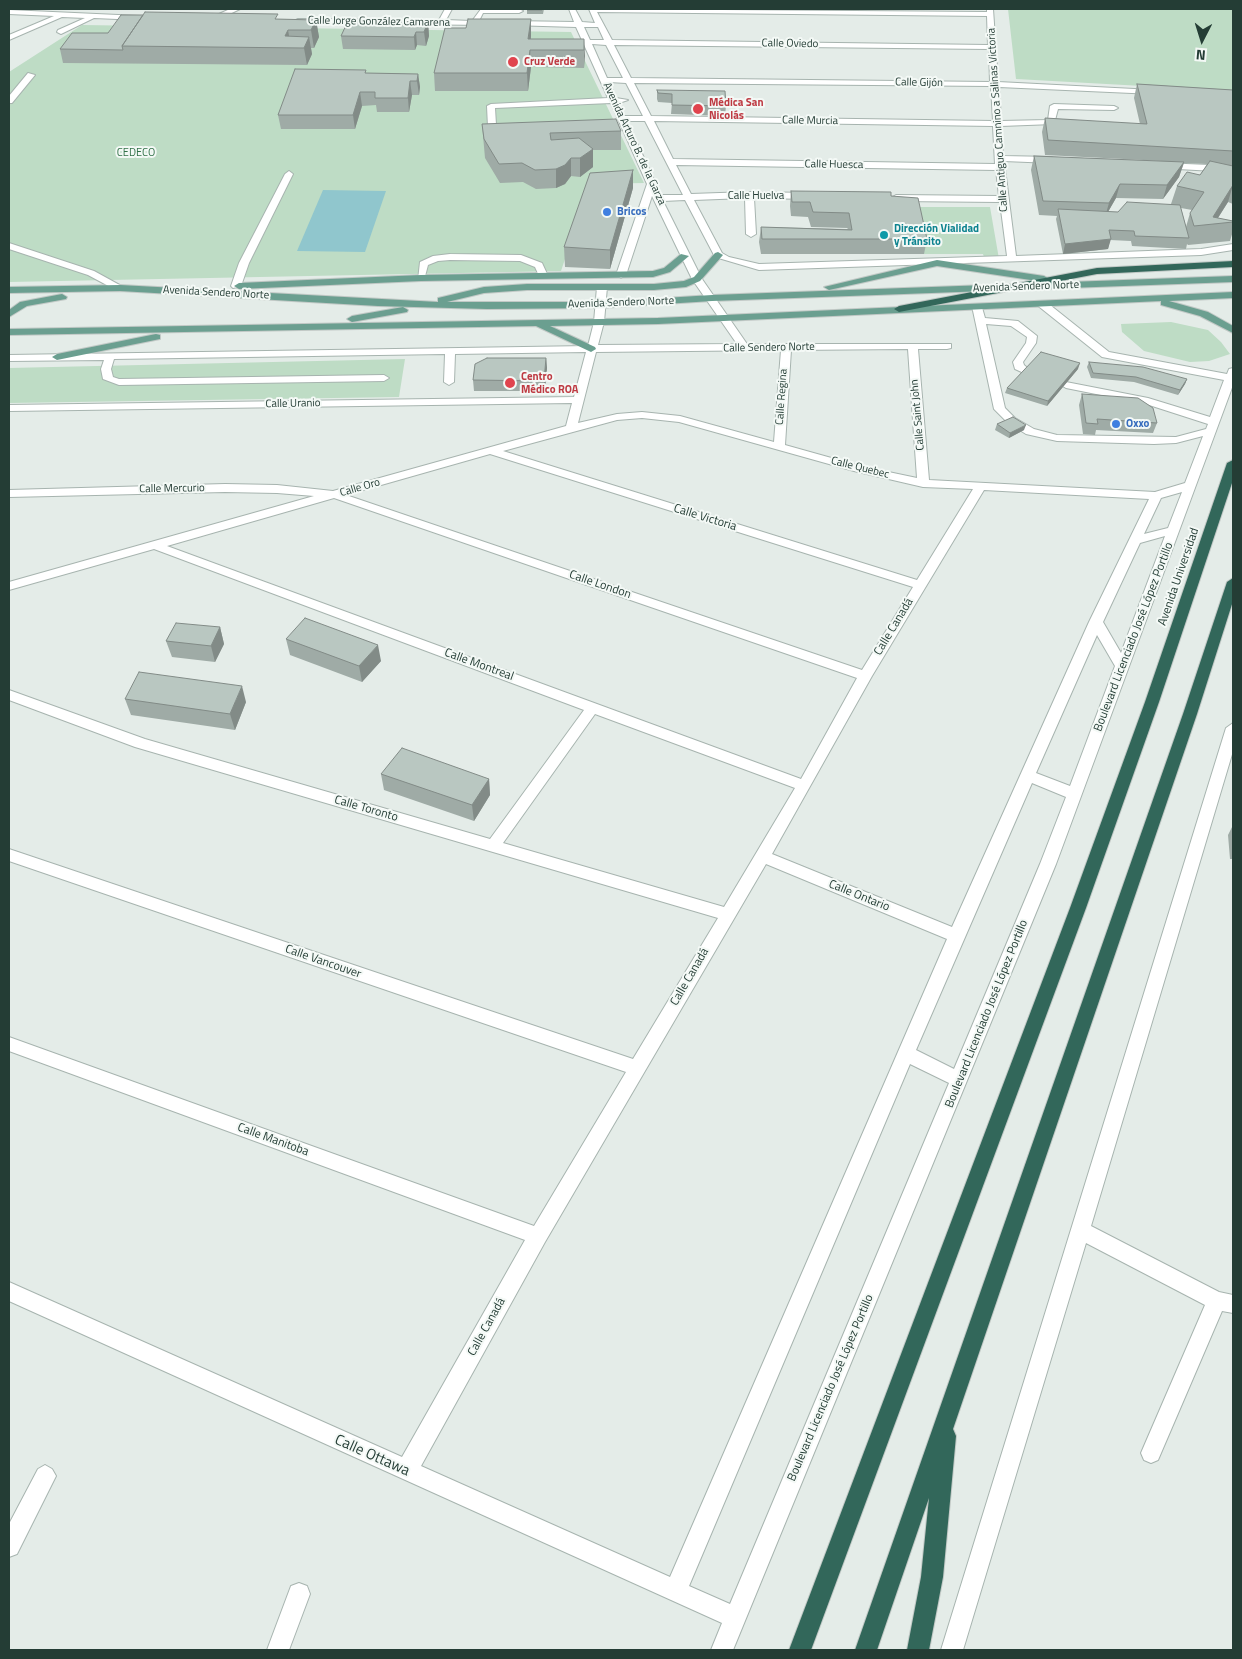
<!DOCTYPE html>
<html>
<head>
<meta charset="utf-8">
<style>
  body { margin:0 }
  #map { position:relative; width:1242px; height:1659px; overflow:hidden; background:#e4ece8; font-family:"Titillium Web",sans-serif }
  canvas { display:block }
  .frame { position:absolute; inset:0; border:10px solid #243d35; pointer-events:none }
  .north { position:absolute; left:1177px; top:15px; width:50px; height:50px; -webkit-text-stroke:4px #f4f9f6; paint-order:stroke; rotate:185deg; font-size:14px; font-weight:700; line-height:20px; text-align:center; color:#243d35 }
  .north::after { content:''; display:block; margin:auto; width:18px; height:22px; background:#243d35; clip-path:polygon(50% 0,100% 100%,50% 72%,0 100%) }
</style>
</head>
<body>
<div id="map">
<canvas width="1242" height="1659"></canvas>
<div class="frame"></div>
<div class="north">N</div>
</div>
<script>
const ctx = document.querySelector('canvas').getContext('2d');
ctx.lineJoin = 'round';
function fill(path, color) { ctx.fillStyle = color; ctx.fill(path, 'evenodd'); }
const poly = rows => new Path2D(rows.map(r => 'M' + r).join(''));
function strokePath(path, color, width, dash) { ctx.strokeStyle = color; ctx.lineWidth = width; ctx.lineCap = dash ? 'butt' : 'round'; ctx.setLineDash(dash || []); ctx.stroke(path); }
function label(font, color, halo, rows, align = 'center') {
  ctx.font = font + ' "Titillium Web",sans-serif'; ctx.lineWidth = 4; ctx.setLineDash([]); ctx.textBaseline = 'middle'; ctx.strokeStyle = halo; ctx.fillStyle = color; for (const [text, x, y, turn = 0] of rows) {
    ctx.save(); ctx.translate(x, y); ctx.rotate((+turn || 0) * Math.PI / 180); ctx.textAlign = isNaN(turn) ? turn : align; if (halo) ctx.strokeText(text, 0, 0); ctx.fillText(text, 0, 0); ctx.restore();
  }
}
const green = poly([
  [1008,9,1233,9,1233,91,1016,79],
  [82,25,571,32,644,183,590,184,561,271,9,282,9,72],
  [915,207,990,207,999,259,985,261,983,254,924,254],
  [1171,322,1208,330,1221,342,1230,354,1209,361,1190,362,1144,351,1122,332,1121,324],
  [405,359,399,397,9,403,9,368]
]);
const water = poly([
  [323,190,386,191,365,252,297,251]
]);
const minor = poly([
  [230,9,240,9,215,21,208,19,230,9],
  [445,9,452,9,446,20,472,21,481,9,519,9,523,11,519,13,483,13,479,21,490,21,491,23,487,25,298,23,294,21,298,19,439,20,445,9],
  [569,9,575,9,582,22,595,23,589,9,987,12,987,9,993,9,998,82,1154,90,1158,92,1154,94,999,87,1001,121,1048,120,1050,106,1054,104,1114,106,1118,108,1114,110,1058,109,1054,124,1001,126,1003,156,1052,157,1056,160,1052,163,1004,161,1016,256,1201,249,1233,244,1233,250,1201,255,759,270,715,257,685,200,663,201,702,279,747,344,951,344,951,348,947,349,918,349,929,480,1155,492,1185,483,1203,436,1176,443,1154,444,1057,441,1026,434,1007,422,994,409,972,306,973,304,981,304,985,318,1018,321,1037,336,1036,343,1023,362,1024,365,1031,371,1026,374,1015,369,1013,362,1026,343,1027,337,1011,326,986,324,1005,408,1015,418,1034,429,1057,435,1176,437,1206,429,1208,424,1146,404,1066,388,1061,385,1066,382,1148,398,1210,417,1224,380,1102,357,1037,305,1037,301,1045,301,1109,352,1227,374,1229,369,1233,368,1233,385,1056,864,733,1650,711,1650,722,1623,9,1301,9,1282,402,1457,525,1240,9,1051,9,1037,534,1226,626,1072,9,861,9,849,633,1059,718,918,135,747,9,700,9,690,145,739,490,839,584,710,154,549,9,590,9,582,314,496,277,493,225,492,9,497,9,490,225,484,277,485,333,491,566,426,572,403,9,411,9,405,574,397,586,352,455,354,454,382,449,385,444,382,445,354,114,359,111,369,113,377,119,379,384,375,389,378,384,381,119,385,103,379,101,369,104,360,9,361,9,355,588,346,594,322,597,287,602,284,607,287,604,322,598,345,737,344,692,279,652,196,626,275,621,278,616,275,647,184,611,103,495,108,496,125,513,129,509,132,488,127,487,106,491,104,608,98,576,27,510,25,506,23,510,21,574,22,569,9],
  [597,12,987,16,988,45,612,40,597,12],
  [584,27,598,27,604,40,590,40,584,27],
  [592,44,606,45,623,78,607,78,592,44],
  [614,45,989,49,990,82,631,78,614,45],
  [609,82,626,83,643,116,624,116,619,103,628,100,616,98,609,82],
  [634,83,991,86,993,121,651,116,634,83],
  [627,121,645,121,683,195,661,195,627,121],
  [654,121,993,126,995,164,673,159,654,121],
  [676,165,996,170,999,196,896,195,891,198,896,201,1000,202,1007,256,759,264,729,257,722,253,694,200,745,198,746,234,751,237,756,234,754,198,811,199,816,196,811,193,749,192,691,194,676,165],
  [908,349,917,478,860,466,785,445,791,350,908,349],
  [781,350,774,442,680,416,642,412,617,414,578,423,596,352,781,350],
  [642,418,679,422,854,471,923,487,973,489,917,580,503,451,617,420,642,418],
  [490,454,913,587,862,670,346,495,490,454],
  [984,490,1149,499,1089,622,952,927,772,854,872,676,984,490],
  [1182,492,1168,528,1144,534,1161,498,1182,492],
  [334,498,857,678,801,779,167,546,334,498],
  [1165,536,1121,653,1103,622,1140,543,1165,536],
  [1097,635,1115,666,1070,786,1036,773,1097,635],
  [595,714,795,788,724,907,503,843,595,714],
  [1032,783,1066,797,1040,864,954,1069,916,1050,1032,783],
  [766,864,947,939,670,1577,421,1466,545,1242,766,864],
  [910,1064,949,1083,730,1604,689,1586,910,1064],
  [9,10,140,16,144,18,140,20,94,18,61,34,57,32,58,30,85,18,62,17,9,40,9,35,54,16,9,14,9,10],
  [28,73,35,75,12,103,9,103,9,96,28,73],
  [1162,163,1233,166,1233,172,1159,168,1158,166,1162,163],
  [289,171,293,174,249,263,241,286,233,288,231,286,239,263,285,174,289,171],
  [9,243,94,271,125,288,116,290,88,275,9,249,9,243],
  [450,254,521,255,542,263,548,276,540,278,535,267,520,261,450,260,438,261,428,265,424,280,418,280,420,262,433,256,450,254],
  [1233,723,1233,751,1091,1226,1219,1292,1233,1295,1233,1313,1222,1311,1158,1460,1151,1463,1144,1460,1141,1453,1205,1305,1086,1243,963,1650,941,1650,1226,728,1233,723],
  [45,1465,52,1469,56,1476,17,1554,9,1557,9,1524,38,1469,45,1465],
  [299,1583,307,1586,310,1594,289,1650,267,1650,291,1586,299,1583]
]);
const major = poly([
  [718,252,723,255,700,281,686,287,654,290,527,290,484,293,447,302,601,302,712,295,1233,276,1233,282,712,301,601,308,487,309,378,306,120,291,9,293,9,287,120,285,438,302,438,298,484,287,527,284,654,284,684,281,694,277,715,253,718,252],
  [681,254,689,256,670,272,653,277,421,281,239,289,234,286,239,283,421,275,653,271,664,268,681,254],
  [937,260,1044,276,1049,279,1044,282,937,266,829,290,824,287,937,260],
  [1233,292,1233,298,1169,301,1208,312,1233,326,1233,333,1200,316,1161,305,1161,301,658,324,550,326,595,347,596,349,591,352,536,326,9,335,9,329,658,318,1233,292],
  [62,294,67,297,66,299,27,306,9,317,9,310,20,302,62,294],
  [403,307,408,310,407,312,352,322,347,319,352,316,403,307],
  [156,334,160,335,160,339,57,360,52,357,57,354,156,334]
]);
const highway = poly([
  [1233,261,1233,267,1097,274,899,312,894,309,899,306,1097,268,1233,261],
  [1233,460,1233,480,1159,702,1086,908,811,1650,789,1650,1070,908,1145,702,1227,463,1233,460],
  [1233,578,1233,601,1197,714,953,1429,956,1436,943,1577,929,1650,907,1650,921,1577,929,1498,877,1650,855,1650,1183,714,1227,582,1233,578]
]);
const wall = poly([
  [544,9,543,14,527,14,527,10],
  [279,19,316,20,319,37,314,48,311,48,312,54,307,65,63,63,60,49,108,33],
  [531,19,531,39,584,39,584,68,531,67,528,91,435,91,434,73,466,28],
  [428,22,429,36,426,46,417,45,415,50,343,49,341,36],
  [366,73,418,74,420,87,419,95,412,95,409,112,377,112,376,105,362,106,355,129,281,129,278,115],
  [1137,84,1233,90,1233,166,1230,165,1233,185,1233,204,1228,202,1218,218,1233,221,1233,231,1230,241,1188,245,1187,244,1186,249,1132,246,1131,241,1110,240,1108,249,1063,254,1056,219,1057,216,1039,215,1031,170,1034,156,1163,161,1045,155,1042,132,1045,118,1140,124,1134,98],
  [1184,163,1207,164,1200,175,1177,186,1171,204,1118,212,1108,212,1116,198,1163,199,1179,177],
  [1181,208,1192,210,1190,213,1186,227],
  [657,90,726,106,725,116,671,114,672,103,658,102,657,99],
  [482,124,621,131,621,150,593,150,593,167,580,177,571,176,565,184,556,188,536,189,523,182,500,183,485,158],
  [633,170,633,188,610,269,565,267,564,247],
  [791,191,891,196,927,239,924,254,761,254,759,242,761,227,848,229,847,228,811,227,808,217,791,216,790,206],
  [546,358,547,368,545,391,474,391,473,380],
  [1089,362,1187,379,1185,384,1178,395,1134,382,1091,378,1087,367],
  [1078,369,1047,406,1005,393,1007,388],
  [1082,394,1157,423,1153,433,1096,430,1095,435,1083,434,1079,405],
  [997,424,1024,430,1009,438,995,430],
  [220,627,224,644,215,662,172,657,166,641],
  [286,639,381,661,362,682,290,655],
  [125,699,246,702,235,730,131,715],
  [381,774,489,779,490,795,474,821,384,790],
  [1233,825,1233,859,1230,859,1228,835]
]);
const shadedWall = poly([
  [531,19,531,36,529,56,528,39],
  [316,20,319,37,314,48,311,30],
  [428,22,429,36,426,46,424,32],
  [288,30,291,47,285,36],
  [416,32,417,45,415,50,414,37],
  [309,37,312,54,307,65,304,48],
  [584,39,585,56,584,68],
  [530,50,531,67,528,91,527,73],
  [418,74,420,87,419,95,417,81],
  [410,81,412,95,409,112,408,98],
  [360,92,362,106,355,129,353,115],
  [593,149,593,167,580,177,580,158],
  [571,158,571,176,565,184,556,188,556,169],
  [1184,162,1179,177,1163,199,1167,185],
  [633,170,633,188,610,269,610,250],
  [1120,184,1116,198,1105,217,1109,203],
  [1233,185,1228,202,1214,224,1213,217],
  [1111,239,1108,249,1063,254,1065,244],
  [546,358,547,368,545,391,544,381],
  [1080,363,1078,369,1047,406,1048,401],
  [1187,379,1185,384,1178,395,1180,390],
  [1026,425,1024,430,1009,438,1010,433],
  [220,627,224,644,215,662,211,646],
  [378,645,381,661,362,682,359,666],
  [242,686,246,702,235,730,230,714],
  [489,779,490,795,474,821,472,805]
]);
const building = poly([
  [527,9,543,9,542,10,527,10,527,9],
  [145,12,278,14,275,19,316,20,311,30,288,30,285,36,309,37,304,48,122,46,145,12],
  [121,15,143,15,122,46,123,50,60,49,72,33,108,33,121,15],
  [468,19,531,19,528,39,584,39,584,50,530,50,527,73,434,73,445,28,466,28,468,19],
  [348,21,428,22,424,32,416,32,414,37,341,36,348,21],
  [295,69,366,70,365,73,418,74,417,81,410,81,408,98,375,98,375,92,360,92,353,115,278,115,295,69],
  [1137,84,1233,90,1233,151,1048,140,1045,118,1147,124,1137,84],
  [657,90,725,91,726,106,672,105,672,94,658,93,657,90],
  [616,119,621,131,550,133,551,140,579,138,593,149,580,158,571,158,565,165,556,169,535,170,522,163,499,164,484,139,482,124,616,119],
  [1034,156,1184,162,1167,185,1120,184,1109,203,1043,201,1034,156],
  [1210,161,1233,166,1233,185,1213,217,1233,221,1233,222,1194,226,1190,213,1204,192,1177,186,1187,172,1200,175,1210,161],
  [633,170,610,250,564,247,590,173,633,170],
  [791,191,891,192,891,196,918,198,927,239,762,239,761,227,852,230,849,213,813,212,810,202,792,202,791,191],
  [1127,202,1180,205,1189,238,1135,236,1134,231,1109,230,1111,239,1065,244,1058,209,1118,212,1127,202],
  [1041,352,1080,363,1048,401,1007,388,1041,352],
  [487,358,546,358,544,381,473,380,475,364,487,358],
  [1089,362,1143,367,1187,379,1180,390,1136,377,1093,373,1089,362],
  [1082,394,1138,398,1153,408,1157,423,1097,419,1098,424,1086,423,1082,394],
  [1013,417,1026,425,1010,433,997,424,1013,417],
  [305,618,378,645,359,666,286,639,305,618],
  [176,623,220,627,211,646,166,641,176,623],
  [139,672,242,686,230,714,125,699,139,672],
  [402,748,489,779,472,805,381,774,402,748]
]);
const markers = [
  [513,62,6,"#e0444e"],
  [698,109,6,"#e0444e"],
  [607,212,5,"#3f7fe0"],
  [884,235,5,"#0f9aa8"],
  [510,383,6,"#e0444e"],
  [1116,424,5,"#3f7fe0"]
];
const farStreetnames = [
  ["Calle Jorge González Camarena",379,22,1],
  ["Calle Oviedo",790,44,1],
  ["Calle Gijón",919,83,1],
  ["Calle Antiguo Camnino a Salinas Victoria",998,120,-94],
  ["Calle Murcia",810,121,1],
  ["Avenida Arturo B. de la Garza",634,144,65],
  ["Calle Huesca",834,165,1],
  ["Calle Huelva",756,196],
  ["Avenida Sendero Norte",1026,287,-2],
  ["Avenida Sendero Norte",216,293,3],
  ["Avenida Sendero Norte",621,303,-2],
  ["Calle Sendero Norte",769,348,-1],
  ["Calle Regina",782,397,-86],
  ["Calle Uranio",293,404,-1],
  ["Calle Saint John",918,415,-95],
  ["Calle Quebec",860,468,14],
  ["Calle Oro",360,488,-16],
  ["Calle Mercurio",172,489,-1]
];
const farHealthnames = [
  ["Cruz Verde",524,62],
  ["Médica San",709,103],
  ["Nicolás",709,116],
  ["Centro",521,377],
  ["Médico ROA",521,390]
];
const farParknames = [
  ["CEDECO",136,153]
];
const farShopnames = [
  ["Bricos",617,212],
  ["Oxxo",1126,424]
];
const farCulturenames = [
  ["Dirección Vialidad",894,229],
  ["y Tránsito",894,242]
];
const streetNames = [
  ["Calle Victoria",705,518,17],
  ["Avenida Universidad",1179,577,-71],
  ["Calle London",600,585,19],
  ["Calle Canadá",894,627,-59],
  ["Boulevard Licenciado José López Portillo",1134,637,-69],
  ["Calle Montreal",479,665,20],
  ["Calle Toronto",366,809,16],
  ["Calle Ontario",859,896,22],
  ["Calle Vancouver",323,962,19],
  ["Calle Canadá",690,977,-60],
  ["Boulevard Licenciado José López Portillo",987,1014,-68],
  ["Calle Manitoba",273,1140,20],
  ["Calle Canadá",487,1327,-61],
  ["Boulevard Licenciado José López Portillo",831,1388,-67]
];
const nearStreetnames = [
  ["Calle Ottawa",372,1456,24]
];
fill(green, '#bedcc5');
fill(water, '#90c6cd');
strokePath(minor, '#a7b4af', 2);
strokePath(major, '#c2c9c6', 2);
strokePath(highway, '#c2c9c6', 2);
fill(minor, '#fff');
fill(major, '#6b9f90');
fill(highway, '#32675a');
fill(wall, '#9faba6');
fill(shadedWall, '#828b87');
fill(building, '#b9c7c1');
strokePath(building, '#828b87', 1);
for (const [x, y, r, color] of markers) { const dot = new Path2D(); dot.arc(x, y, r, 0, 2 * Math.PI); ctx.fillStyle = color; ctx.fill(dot); strokePath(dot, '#f4f9f6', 2); }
label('11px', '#243d35', '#f4f9f6', farStreetnames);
label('bold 11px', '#be3a42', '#f4f9f6', farHealthnames, 'left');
label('11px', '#317148', '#f4f9f6', farParknames);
label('bold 11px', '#366cbe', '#f4f9f6', farShopnames, 'left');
label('bold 11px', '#0d838f', '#f4f9f6', farCulturenames, 'left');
label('12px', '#243d35', '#f4f9f6', streetNames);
label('15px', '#243d35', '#f4f9f6', nearStreetnames);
</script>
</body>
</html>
